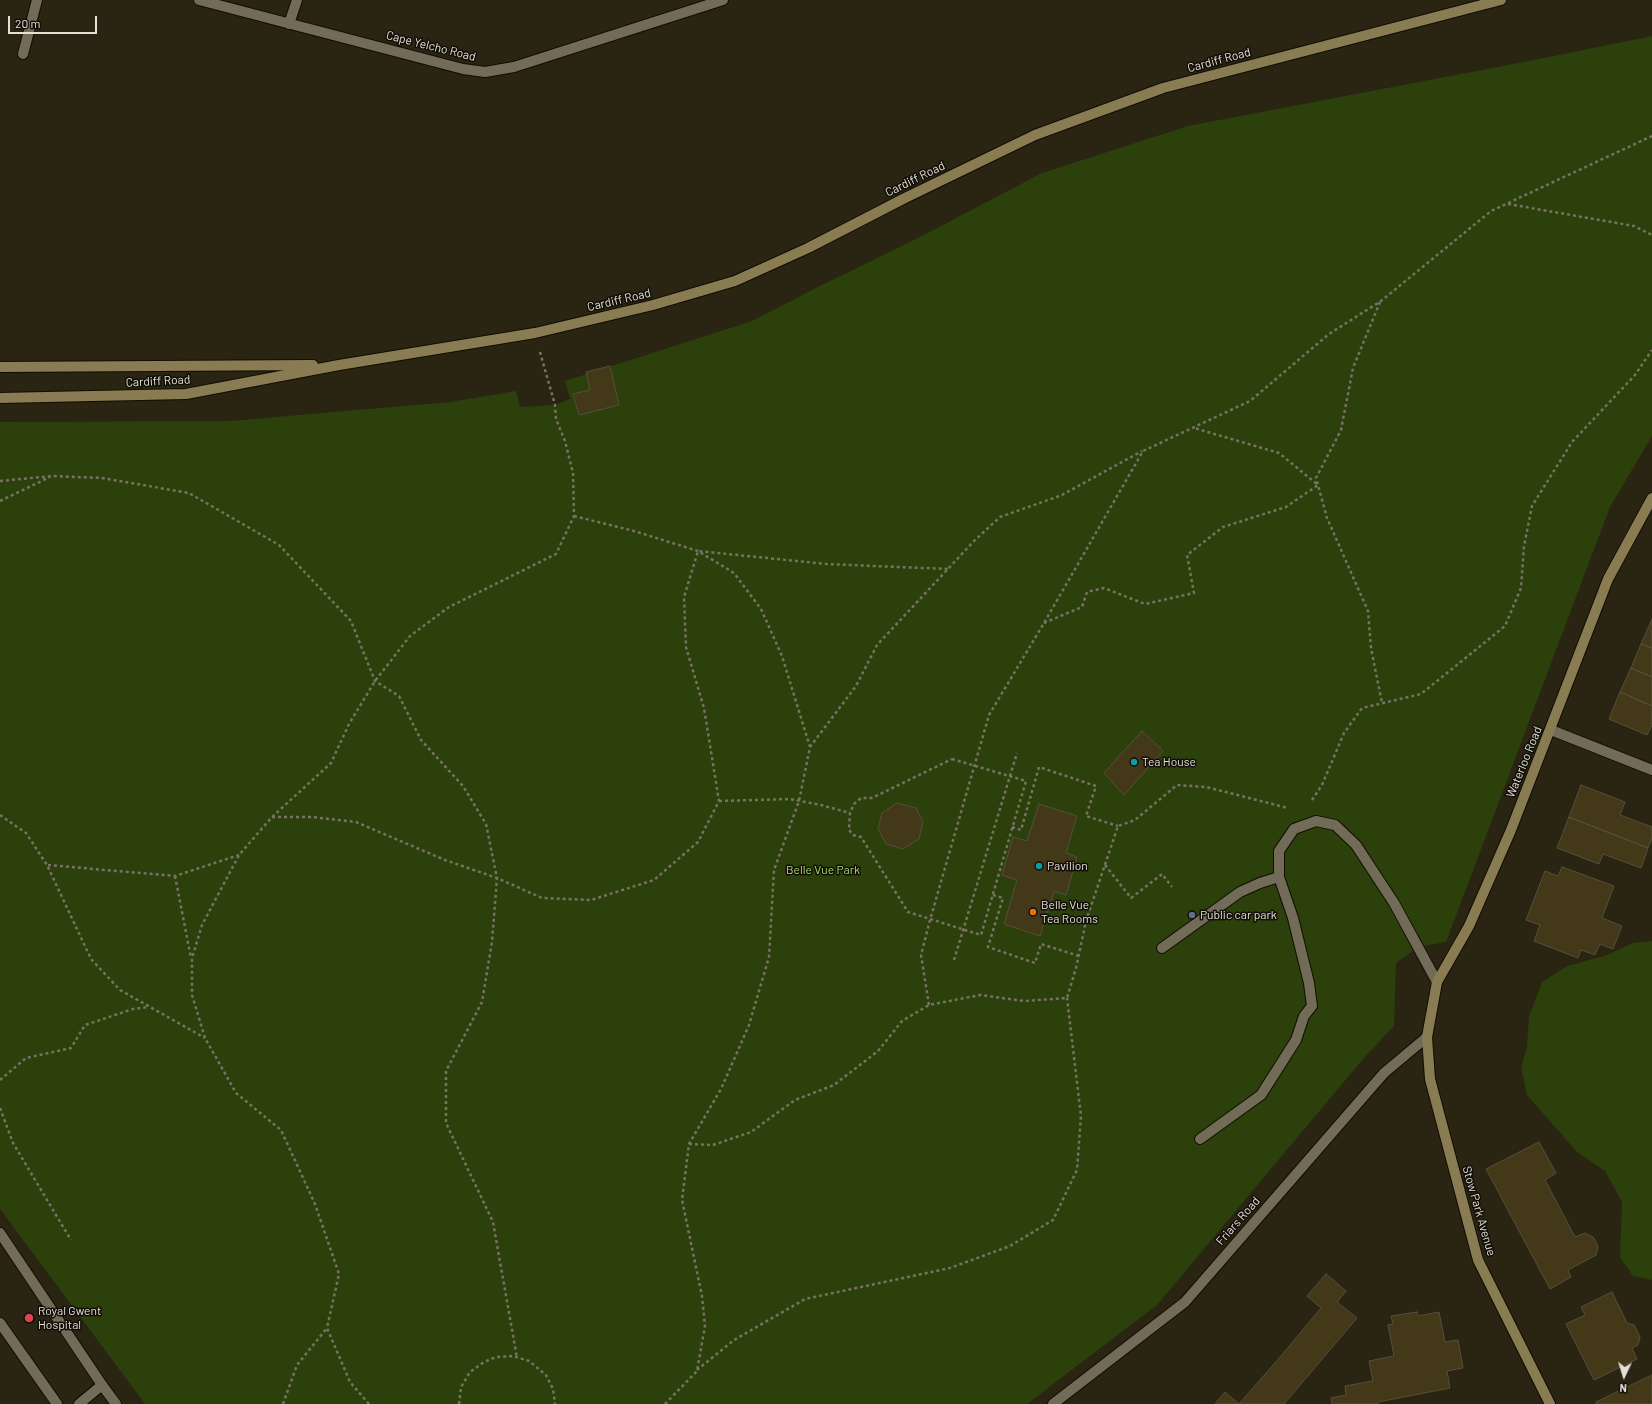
<!DOCTYPE html>
<html>
<head>
<meta charset="utf-8">
<style>
  body { margin:0 }
  #map { position:relative; width:1652px; height:1404px; overflow:hidden; background:#2a2413; font-family:Barlow,sans-serif }
  canvas { display:block }
  .north { position:absolute; left:1604px; top:1356px; width:40px; height:40px; -webkit-text-stroke:3px #100e07; paint-order:stroke; rotate:184deg; font-size:11px; font-weight:700; line-height:16px; text-align:center; color:#e4e0d6 }
  .north::after { content:''; display:block; margin:auto; width:14px; height:18px; background:#e4e0d6; clip-path:polygon(50% 0,100% 100%,50% 72%,0 100%) }
  .scale { position:absolute; left:8px; top:16px; width:89px; height:18px; box-sizing:border-box; border:2px solid #e4e0d6; border-top:0; padding-left:5px; font-size:12px; line-height:14px; white-space:nowrap; color:#e4e0d6; -webkit-text-stroke:3px #100e07; paint-order:stroke }
</style>
</head>
<body>
<div id="map">
<canvas width="1652" height="1404"></canvas>
<div class="north">N</div>
<div class="scale">20 m</div>
</div>
<script>
const ctx = document.querySelector('canvas').getContext('2d');
ctx.lineJoin = 'round';
function fill(path, color) { ctx.fillStyle = color; ctx.fill(path, 'evenodd'); }
const poly = rows => new Path2D(rows.map(r => 'M' + r).join(''));
function strokePath(path, color, width, dash) { ctx.strokeStyle = color; ctx.lineWidth = width; ctx.lineCap = dash ? 'butt' : 'round'; ctx.setLineDash(dash || []); ctx.stroke(path); }
function label(font, color, halo, rows, align = 'center') {
  ctx.font = font + ' Barlow,sans-serif'; ctx.lineWidth = 3; ctx.setLineDash([]); ctx.textBaseline = 'middle'; ctx.strokeStyle = halo; ctx.fillStyle = color; for (const [text, x, y, turn = 0] of rows) {
    ctx.save(); ctx.translate(x, y); ctx.rotate((+turn || 0) * Math.PI / 180); ctx.textAlign = isNaN(turn) ? turn : align; if (halo) ctx.strokeText(text, 0, 0); ctx.fillText(text, 0, 0); ctx.restore();
  }
}
const green = poly([
  [1652,36,1652,436,1610,507,1446,942,1418,947,1396,963,1394,1026,1363,1059,1157,1305,1027,1404,145,1404,0,1209,0,422,230,421,450,402,516,391,520,407,555,405,570,399,565,381,752,321,818,287,920,237,1042,173,1188,126,1529,61],
  [1652,941,1652,1280,1633,1276,1620,1257,1622,1202,1605,1171,1577,1152,1527,1095,1521,1067,1527,1047,1529,1017,1542,982,1567,966,1604,956,1633,943]
]);
const building = poly([
  [610,366,619,405,579,415,573,394,590,390,586,372,610,366],
  [1652,619,1652,648,1641,644,1652,619],
  [1641,644,1652,648,1652,677,1631,668,1641,644],
  [1631,668,1652,677,1652,706,1620,692,1631,668],
  [1620,692,1652,706,1652,725,1647,735,1609,719,1620,692],
  [1142,731,1163,751,1124,795,1104,773,1142,731],
  [1581,785,1625,802,1620,815,1652,827,1652,838,1648,848,1569,817,1581,785],
  [897,803,916,808,923,822,919,839,903,849,886,844,878,829,882,813,897,803],
  [1039,804,1077,816,1066,853,1077,857,1066,895,1054,891,1040,936,1004,924,1017,880,1002,875,1013,837,1027,841,1039,804],
  [1569,817,1648,848,1641,868,1603,854,1599,864,1557,848,1569,817],
  [1562,867,1614,886,1602,918,1622,926,1613,949,1600,944,1595,955,1581,950,1578,958,1534,941,1540,925,1526,920,1545,871,1558,876,1562,867],
  [1539,1142,1556,1173,1545,1180,1575,1237,1585,1233,1593,1237,1598,1246,1596,1255,1568,1270,1571,1277,1550,1289,1486,1169,1539,1142],
  [1326,1274,1346,1291,1337,1302,1357,1318,1284,1404,1215,1404,1225,1392,1239,1404,1281,1356,1321,1308,1307,1296,1326,1274],
  [1612,1292,1627,1323,1634,1325,1640,1337,1638,1345,1632,1348,1637,1359,1594,1380,1566,1324,1585,1315,1581,1307,1612,1292],
  [1417,1312,1418,1316,1439,1312,1445,1342,1458,1340,1463,1368,1447,1371,1450,1388,1378,1402,1378,1404,1332,1404,1331,1398,1346,1395,1345,1386,1373,1381,1369,1361,1394,1356,1388,1325,1393,1324,1391,1316,1417,1312],
  [1652,1375,1652,1404,1596,1404,1596,1402,1652,1375]
]);
const path = poly([
  [1508,204,1634,226,1652,235],
  [1380,302,1353,368,1341,430,1316,478,1327,518,1368,611,1371,648,1382,703],
  [0,481,52,476,102,478,189,493,279,545,351,621,375,681,399,696,421,740,463,786,486,824,497,878,492,942,482,1002,446,1071,446,1123,493,1222,517,1358],
  [0,501,50,477],
  [574,516,634,531,698,551,734,573,761,609,782,656,810,747],
  [1044,623,1082,607,1087,592,1104,588,1145,604,1194,593,1187,555,1223,527,1286,507,1318,485,1279,453,1194,428],
  [952,759,1026,781,981,935,908,912,861,837,853,835,849,830,850,813,854,804,861,798,872,798,952,759],
  [1312,800,1322,785,1344,733,1362,708,1421,694,1505,626,1521,588,1524,546,1532,506,1572,442,1635,375,1652,350],
  [719,801,790,799,821,805,850,813],
  [0,815,26,833,47,865,91,959,120,990,205,1038],
  [272,817,312,817,356,822,445,860,497,878,542,898,591,900,654,880,698,842,719,801,704,708,686,647,684,597,698,551,826,564,948,569],
  [1012,827,1021,830,1039,767,1096,786,1086,816,1118,826],
  [48,865,175,876,239,855],
  [1105,865,1131,898,1162,874,1172,887],
  [175,876,191,958],
  [993,895,1003,898,988,947,1035,963,1041,944,1079,956],
  [954,960,1017,753],
  [929,1005,921,955,930,920,989,715,1044,623,1143,451,1250,401,1329,334,1381,301,1491,211,1652,136],
  [0,1080,26,1058,71,1048,85,1025,133,1009,149,1007],
  [0,1108,13,1143,71,1240],
  [689,1144,713,1145,751,1132,795,1100,834,1085,878,1051,902,1021,929,1005,980,995,1024,1001,1067,998,1076,968,1086,921,1118,826,1135,820,1177,785,1206,787,1288,808],
  [697,1370,734,1340,805,1299,950,1268,1010,1246,1053,1220,1077,1170,1081,1116,1067,998],
  [283,1404,297,1365,327,1328],
  [369,1404,350,1382,327,1328,339,1274,315,1204,281,1130,236,1093,205,1038,192,995,192,958,202,925,239,855,272,817,331,763,349,724,375,681,410,636,449,607,556,554,574,516,573,473,565,441,556,419,555,405,540,352],
  [459,1404,461,1387,470,1372,484,1362,496,1357,513,1356,529,1361,546,1375,553,1389,555,1404],
  [665,1404,697,1371,705,1326,702,1296,682,1200,689,1144,721,1089,749,1025,769,957,774,870,799,801,810,747,856,686,877,645,974,541,1000,517,1062,495,1142,451]
]);
const service = poly([
  [1162,948,1240,892,1260,883,1279,877],
  [1200,1139,1261,1095,1296,1040,1304,1016,1312,1006,1309,983,1293,918,1279,877,1279,851,1294,829,1316,821,1335,825,1356,845,1394,903,1437,982],
  [0,1323,57,1404],
  [79,1404,102,1385]
]);
const minor = poly([
  [199,0,463,69,485,72,514,67,723,0],
  [289,24,297,0],
  [23,54,37,0],
  [1551,730,1652,770],
  [0,1233,102,1385,116,1404],
  [1053,1404,1185,1302,1384,1073,1427,1037]
]);
const secondary = poly([
  [0,367,313,365],
  [0,398,186,394,339,365,535,333,653,305,735,281,808,248,905,198,1035,135,1163,88,1501,0],
  [1550,1404,1478,1260,1430,1079,1427,1037,1437,982,1469,926,1511,830,1608,579,1652,498]
]);
const markers = [
  [1134,762,4,"#0f9aa8"],
  [1039,866,4,"#0f9aa8"],
  [1033,912,4,"#e8710a"],
  [1192,915,4,"#5c6f8a"],
  [29,1318,5,"#e0444e"]
];
const streetNames = [
  ["Cape Yelcho Road",431,46,14],
  ["Cardiff Road",1219,60,-15],
  ["Cardiff Road",915,179,-26],
  ["Cardiff Road",619,300,-13],
  ["Cardiff Road",158,381,-3],
  ["Waterloo Road",1524,762,-68],
  ["Stow Park Avenue",1479,1211,74],
  ["Friars Road",1238,1221,-49]
];
const poiNames = [
  ["Tea House",1142,762],
  ["Pavilion",1047,866],
  ["Belle Vue",1041,905],
  ["Tea Rooms",1041,919],
  ["Public car park",1200,915],
  ["Royal Gwent",38,1311],
  ["Hospital",38,1325]
];
const parkNames = [
  ["Belle Vue Park",823,870]
];
fill(green, '#2b400b');
fill(building, '#433919');
strokePath(building, '#554f3d', 1);
strokePath(service, '#120d01', 12);
strokePath(minor, '#120d01', 12);
strokePath(secondary, '#120d01', 12);
strokePath(path, '#777264', 2.5, [3, 3]);
strokePath(service, '#716b58', 10);
strokePath(minor, '#716b58', 10);
strokePath(secondary, '#8a7c52', 10);
for (const [x, y, r, color] of markers) { const dot = new Path2D(); dot.arc(x, y, r, 0, 2 * Math.PI); ctx.fillStyle = color; ctx.fill(dot); strokePath(dot, '#100e07', 1.5); }
label('12px', '#e4e0d6', '#100e07', streetNames);
label('12px', '#e4e0d6', '#100e07', poiNames, 'left');
label('12px', '#abdf6b', '#100e07', parkNames);
</script>
</body>
</html>
